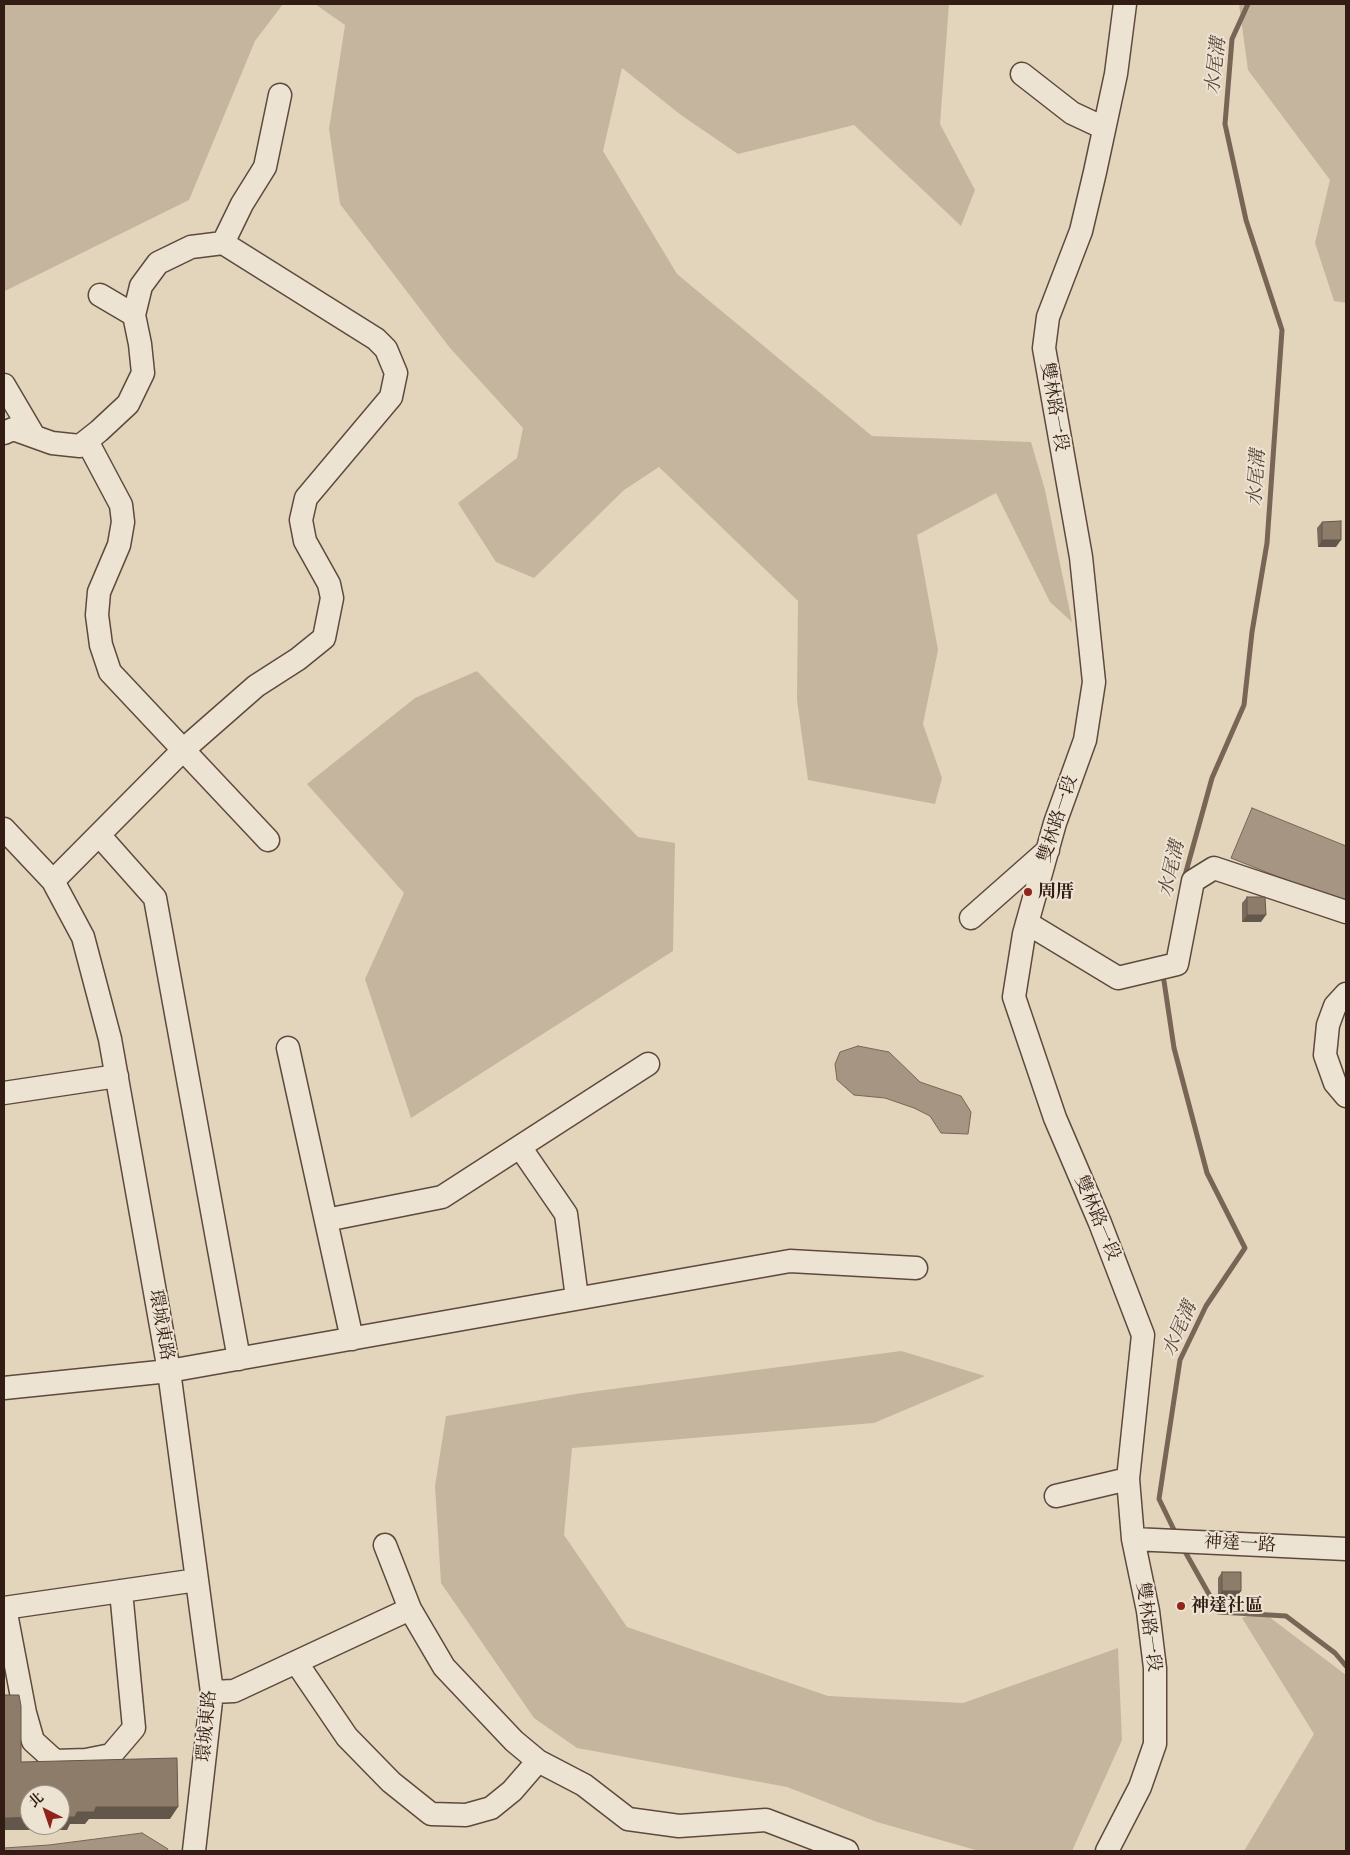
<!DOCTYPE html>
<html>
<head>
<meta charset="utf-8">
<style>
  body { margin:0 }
  #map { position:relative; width:1350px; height:1855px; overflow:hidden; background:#e3d4bc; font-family:"EB Garamond","Noto Serif TC",serif }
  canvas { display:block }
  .frame { position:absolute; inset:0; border:5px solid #321c13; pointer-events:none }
  .north { position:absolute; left:20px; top:1785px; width:50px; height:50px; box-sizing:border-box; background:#ede3d3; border:1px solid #a29386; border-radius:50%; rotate:319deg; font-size:14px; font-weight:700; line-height:20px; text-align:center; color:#321c13 }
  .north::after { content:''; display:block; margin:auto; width:18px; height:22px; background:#8f2418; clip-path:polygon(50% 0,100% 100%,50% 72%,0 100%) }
</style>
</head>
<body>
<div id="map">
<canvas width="1350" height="1855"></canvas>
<div class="frame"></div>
<div class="north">北</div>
</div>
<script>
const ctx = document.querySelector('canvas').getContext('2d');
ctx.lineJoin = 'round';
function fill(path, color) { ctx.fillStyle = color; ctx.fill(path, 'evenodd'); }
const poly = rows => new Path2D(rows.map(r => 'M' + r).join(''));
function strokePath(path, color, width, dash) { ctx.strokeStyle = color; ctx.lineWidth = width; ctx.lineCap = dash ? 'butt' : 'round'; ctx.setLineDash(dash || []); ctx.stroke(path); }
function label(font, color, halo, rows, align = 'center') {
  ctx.font = font + ' "EB Garamond","Noto Serif TC",serif'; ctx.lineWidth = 4; ctx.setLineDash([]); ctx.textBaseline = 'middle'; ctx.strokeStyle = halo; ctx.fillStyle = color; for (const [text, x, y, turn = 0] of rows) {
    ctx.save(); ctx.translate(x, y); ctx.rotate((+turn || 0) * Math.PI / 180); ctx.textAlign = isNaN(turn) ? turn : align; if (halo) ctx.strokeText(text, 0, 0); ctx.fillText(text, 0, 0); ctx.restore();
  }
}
const green = poly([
  [4,4,283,4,255,41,189,200,5,291],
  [315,4,949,4,940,124,975,190,961,226,854,125,738,154,681,115,622,68,603,151,677,274,872,436,1031,442,1045,490,1072,622,1050,602,996,493,917,535,938,650,923,724,942,778,935,804,808,780,797,700,798,601,659,467,624,490,534,578,496,562,458,503,517,458,523,428,450,348,340,204,329,129,345,25],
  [1239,4,1346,4,1346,303,1334,301,1315,243,1330,180,1248,70],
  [477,671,638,837,675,843,673,951,411,1118,365,979,404,893,307,784,415,698],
  [901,1351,985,1376,874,1423,572,1448,564,1535,627,1627,828,1696,963,1703,1118,1648,1122,1740,1072,1851,979,1851,877,1822,787,1787,577,1748,534,1718,441,1583,435,1486,446,1416,582,1393],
  [1260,1610,1346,1675,1346,1851,1244,1851,1314,1734,1242,1618]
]);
const water = poly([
  [1252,808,1346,846,1346,904,1231,858,1252,808],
  [858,1046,889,1052,920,1082,961,1096,971,1112,968,1134,941,1133,930,1116,914,1108,885,1098,854,1095,837,1080,835,1064,840,1052,858,1046],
  [142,1833,168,1849,167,1851,4,1851,4,1848,49,1845,142,1833]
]);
const stream = poly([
  [1184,879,1212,778,1244,705,1252,632,1267,543,1282,330,1246,220,1225,124,1232,39,1248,4],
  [1164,981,1174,1048,1207,1173,1245,1248,1206,1306,1180,1360,1159,1499,1177,1536],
  [1183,1548,1219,1612,1286,1616,1335,1653,1346,1666]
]);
const minor = poly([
  [1022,74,1072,113,1104,128],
  [223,243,242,204,265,167,280,95],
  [100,295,134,315],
  [4,385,34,436],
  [4,433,13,429,52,443,80,446,99,431,128,404,143,373,140,344,134,315,141,286,158,263,191,247,223,243,376,339,386,349,396,373,391,397,306,498,301,520,305,541,329,584,332,598,324,638,298,659,256,686,183,750,53,881],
  [87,441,121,505,123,522,119,545,99,592,97,615,101,645,110,672,268,840],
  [4,829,53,881,83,937,110,1039,169,1371,212,1692,194,1851],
  [99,835,155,898,239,1359],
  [971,918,1048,850],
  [1027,923,1118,978,1177,964,1193,881,1214,868,1346,912],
  [1346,994,1335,1006,1328,1025,1325,1055,1335,1083,1346,1096],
  [288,1048,352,1339],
  [4,1093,117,1076],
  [520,1147,566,1214,577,1298],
  [326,1220,442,1197,648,1064],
  [4,1388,169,1371,790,1261,916,1268],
  [1056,1496,1128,1479],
  [1133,1539,1346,1549],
  [385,1545,410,1609,444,1667,514,1741,538,1761,584,1785,628,1819,679,1826,766,1820,847,1851],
  [4,1608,197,1580],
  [5,1608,25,1713,33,1741,55,1761,86,1760,111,1755,134,1728,121,1591],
  [296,1662,347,1737,391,1782,431,1814,466,1815,491,1808,512,1791,538,1761],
  [212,1692,234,1691,410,1609],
  [1107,1851,1140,1787,1155,1744,1155,1668,1148,1611,1133,1539,1128,1479,1143,1335,1100,1223,1055,1118,1014,997,1024,934,1055,823,1085,740,1094,682,1081,557,1044,348,1048,317,1081,231,1095,172,1116,74,1125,4]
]);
const wall = poly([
  [1322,522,1336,547,1318,547,1317,528],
  [1247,897,1261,922,1242,922,1242,903],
  [1222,1572,1241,1591,1236,1597,1218,1597,1218,1578]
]);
const shadedWall = poly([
  [1322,540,1341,540,1336,547,1318,547],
  [1247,915,1266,915,1261,922,1242,922],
  [1222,1591,1241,1591,1236,1597,1218,1597],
  [96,1807,178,1807,170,1819,89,1819,85,1824,70,1824,67,1830,4,1830,4,1818,30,1817,30,1825,60,1825,60,1817]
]);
const building = poly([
  [1341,521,1341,540,1322,540,1322,522,1341,521],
  [1247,897,1265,897,1266,915,1247,915,1247,897],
  [1222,1572,1241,1572,1241,1591,1222,1591,1222,1572],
  [4,1695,19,1695,21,1706,21,1762,177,1758,178,1807,96,1807,94,1812,77,1812,75,1817,60,1817,60,1795,30,1795,30,1817,4,1818,4,1695]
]);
const markers = [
  [1028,892,5,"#8f2418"],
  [1181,1606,5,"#8f2418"]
];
const streetNames = [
  ["雙林路一段",1054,407,80],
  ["雙林路一段",1058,819,-72],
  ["雙林路一段",1097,1218,67],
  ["環城東路",161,1325,80],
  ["神達一路",1240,1544,3],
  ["雙林路一段",1148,1627,82],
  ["環城東路",207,1726,-85]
];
const poiNames = [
  ["周厝",1038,892],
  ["神達社區",1191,1606]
];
const waterNames = [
  ["水尾溝",1216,66,-83],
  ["水尾溝",1257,478,-86],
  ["水尾溝",1172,869,-77],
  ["水尾溝",1180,1329,-66]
];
fill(green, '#c5b59f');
fill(water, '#a79583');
strokePath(water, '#786556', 1);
strokePath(stream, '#786556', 5);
strokePath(minor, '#5e4a3d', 25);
strokePath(minor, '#ede3d3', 22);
fill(wall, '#7a6b5c');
fill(shadedWall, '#63574b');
fill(building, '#8e7c6b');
strokePath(building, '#63574b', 1);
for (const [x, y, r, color] of markers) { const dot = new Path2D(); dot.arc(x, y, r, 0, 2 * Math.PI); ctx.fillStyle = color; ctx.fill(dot); strokePath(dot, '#ede3d3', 2); }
label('18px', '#321c13', '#ede3d3', streetNames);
label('bold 18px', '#321c13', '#ede3d3', poiNames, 'left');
label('italic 19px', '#5b463a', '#ede3d3', waterNames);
</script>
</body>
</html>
